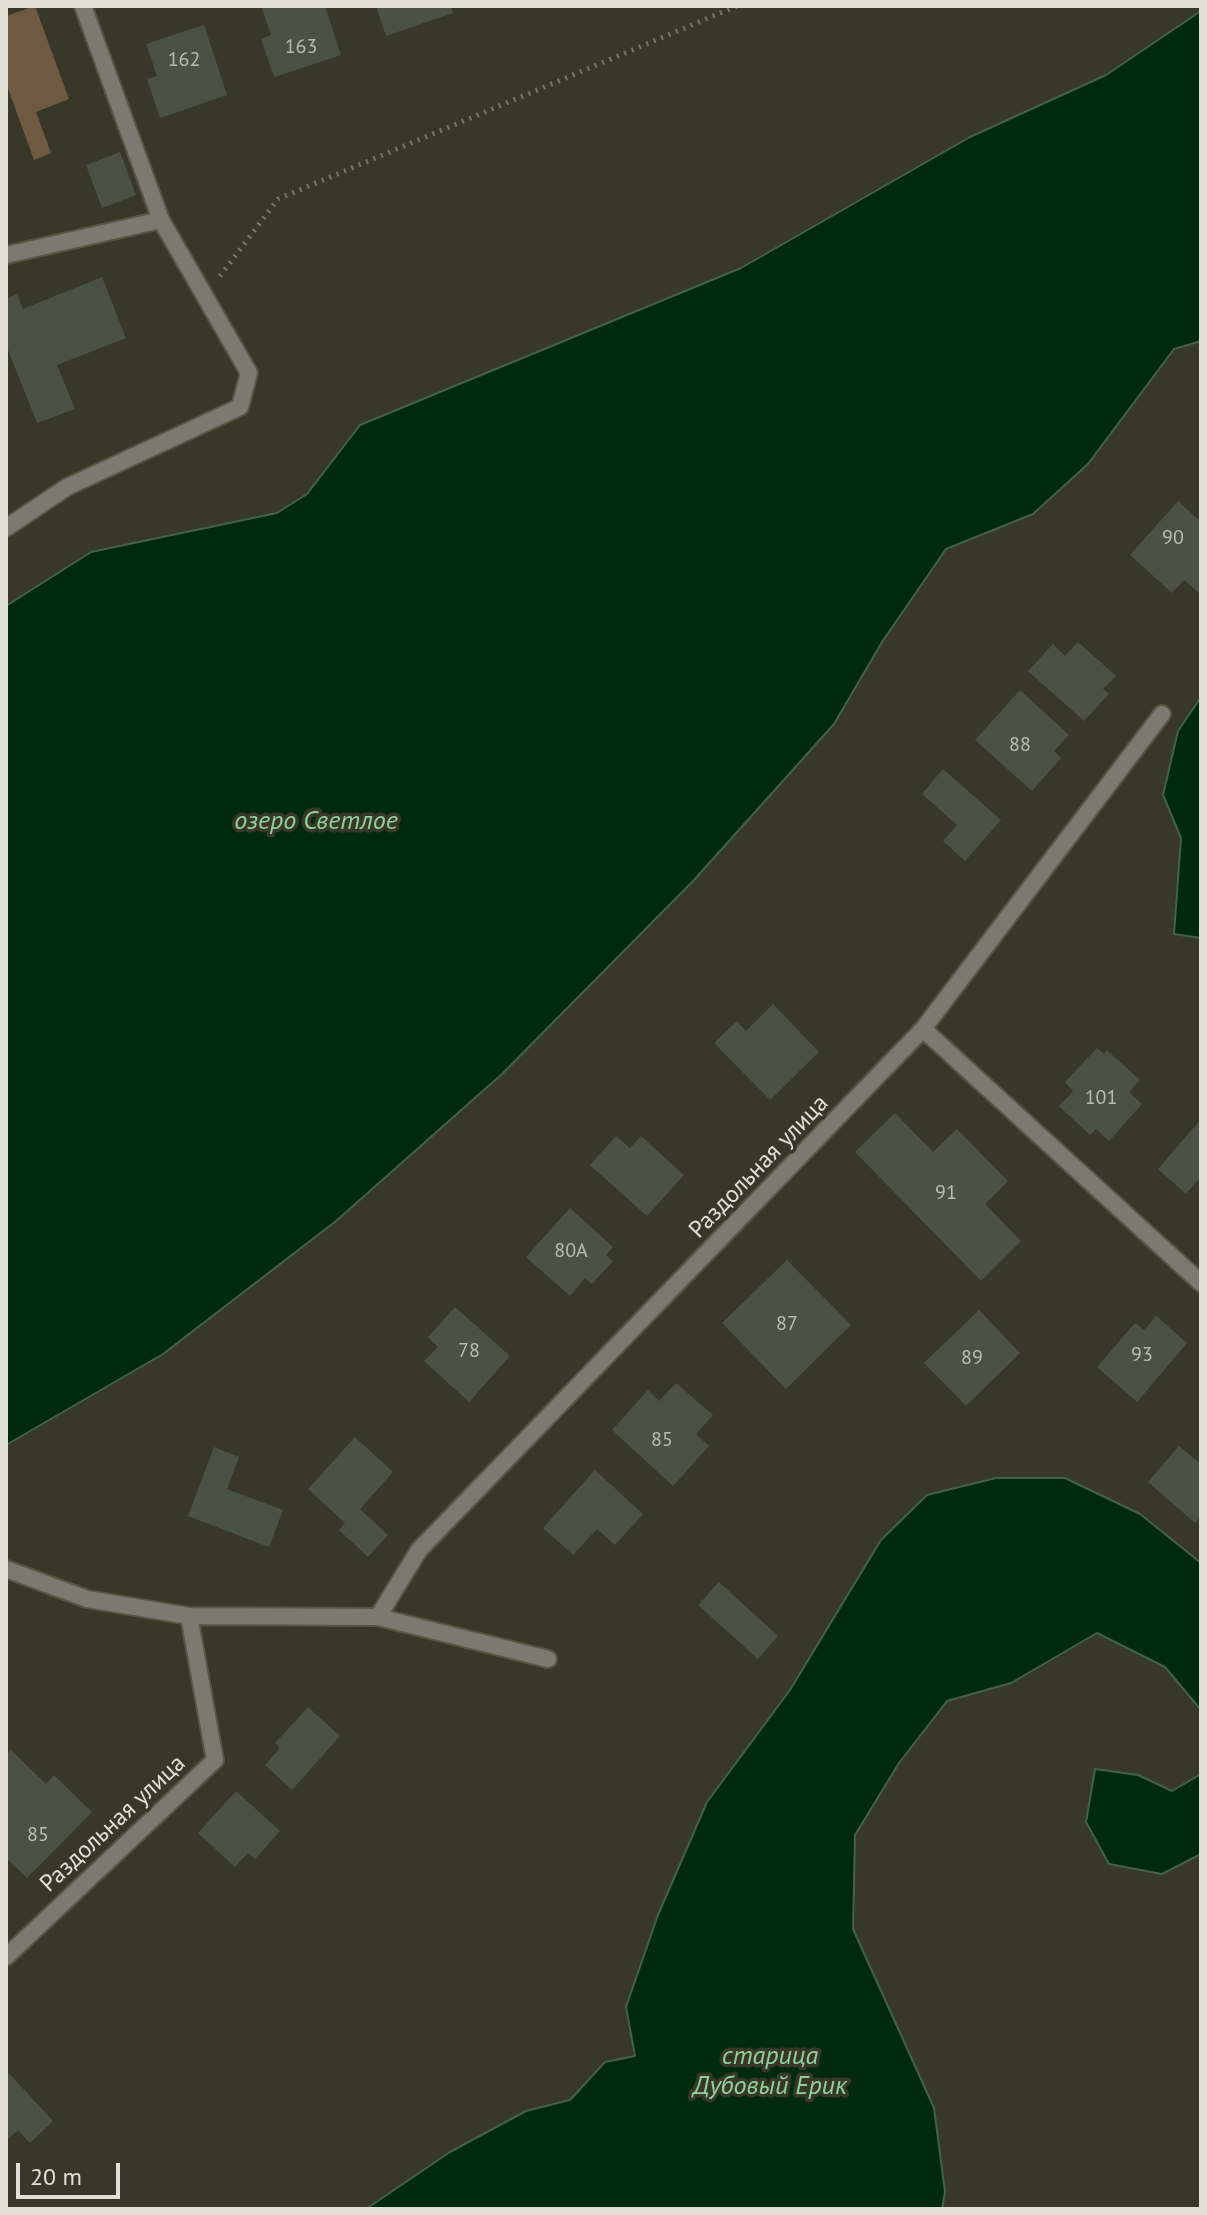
<!DOCTYPE html>
<html>
<head>
<meta charset="utf-8">
<style>
  body { margin:0 }
  #map { position:relative; width:1207px; height:2215px; overflow:hidden; background:#383828; font-family:"PT Sans",sans-serif }
  canvas { display:block }
  .frame { position:absolute; inset:0; border:8px solid #e0e0d6; pointer-events:none }
  .scale { position:absolute; left:16px; top:2163px; width:104px; height:36px; box-sizing:border-box; border:4px solid #e0e0d6; border-top:0; padding-left:10px; font-size:24px; line-height:28px; white-space:nowrap; color:#e0e0d6; -webkit-text-stroke:6px #383828; paint-order:stroke }
</style>
</head>
<body>
<div id="map">
<canvas width="1207" height="2215"></canvas>
<div class="frame"></div>
<div class="scale">20 m</div>
</div>
<script>
const ctx = document.querySelector('canvas').getContext('2d');
ctx.lineJoin = 'round';
function fill(path, color) { ctx.fillStyle = color; ctx.fill(path, 'evenodd'); }
const poly = rows => new Path2D(rows.map(r => 'M' + r).join(''));
function strokePath(path, color, width, dash) { ctx.strokeStyle = color; ctx.lineWidth = width; ctx.lineCap = dash ? 'butt' : 'round'; ctx.setLineDash(dash || []); ctx.stroke(path); }
function label(font, color, halo, rows, align = 'center') {
  ctx.font = font + ' "PT Sans",sans-serif'; ctx.lineWidth = 7; ctx.setLineDash([]); ctx.textBaseline = 'middle'; ctx.strokeStyle = halo; ctx.fillStyle = color; for (const [text, x, y, turn = 0] of rows) {
    ctx.save(); ctx.translate(x, y); ctx.rotate((+turn || 0) * Math.PI / 180); ctx.textAlign = isNaN(turn) ? turn : align; if (halo) ctx.strokeText(text, 0, 0); ctx.fillText(text, 0, 0); ctx.restore();
  }
}
const green = poly([
  [35,6,69,99,36,112,51,153,34,160,6,83,6,16]
]);
const water = poly([
  [1201,11,1201,341,1174,349,1088,464,1033,514,946,549,882,642,834,724,694,880,502,1074,336,1221,163,1354,6,1445,6,606,91,552,277,513,307,494,360,425,741,268,970,137,1106,75,1201,11],
  [1201,697,1201,938,1174,934,1181,838,1163,795,1178,731,1201,697],
  [996,1478,1065,1478,1140,1514,1201,1563,1201,1710,1165,1667,1097,1633,1011,1683,947,1701,899,1763,855,1835,853,1929,934,2108,945,2192,942,2209,366,2209,450,2152,526,2111,570,2100,605,2062,635,2056,626,2007,658,1915,707,1802,790,1690,881,1540,927,1495,996,1478],
  [1095,1769,1138,1775,1172,1791,1201,1774,1201,1854,1162,1874,1109,1864,1086,1822,1095,1769]
]);
const building = poly([
  [261,6,325,6,341,55,274,77,261,39,271,35],
  [376,6,451,6,453,13,386,36],
  [204,25,227,95,160,118,147,79,157,76,146,44],
  [120,152,136,195,102,208,86,165],
  [102,277,126,338,57,365,75,409,37,423,6,345,6,299,17,294,23,309],
  [1178,501,1201,522,1199,593,1184,580,1172,593,1130,555],
  [1078,642,1116,676,1103,689,1109,694,1084,721,1028,671,1053,644,1065,656],
  [1020,690,1069,735,1054,751,1061,758,1032,791,975,740],
  [943,769,1001,820,965,861,943,841,957,825,922,794],
  [773,1004,819,1052,770,1100,714,1043,737,1021,746,1031],
  [1097,1048,1104,1054,1107,1050,1140,1080,1129,1092,1142,1104,1109,1141,1096,1129,1090,1135,1059,1106,1073,1091,1065,1082],
  [895,1113,933,1152,957,1129,1008,1181,985,1204,1021,1241,981,1281,855,1152],
  [1201,1119,1201,1177,1186,1194,1158,1169],
  [616,1136,630,1148,641,1136,684,1175,647,1216,590,1165],
  [570,1208,613,1247,606,1255,613,1261,592,1284,585,1278,570,1296,526,1257],
  [787,1260,851,1325,786,1389,722,1323],
  [455,1307,510,1356,469,1402,424,1361,438,1347,428,1337],
  [979,1310,1020,1353,966,1406,924,1363],
  [1156,1316,1187,1343,1137,1402,1097,1367,1135,1323,1144,1330],
  [676,1383,713,1415,696,1434,709,1446,673,1486,612,1430,648,1390,659,1401],
  [355,1437,393,1472,360,1509,388,1535,368,1557,339,1530,345,1523,308,1489],
  [1179,1446,1201,1464,1201,1516,1195,1523,1148,1482],
  [214,1447,239,1457,227,1489,283,1510,269,1547,188,1516],
  [595,1470,643,1514,615,1545,597,1529,573,1555,543,1528],
  [719,1582,778,1636,758,1659,698,1605],
  [308,1707,340,1736,292,1790,265,1765,280,1748,275,1743],
  [11,1750,46,1784,54,1775,92,1812,27,1878,6,1858,6,1756],
  [236,1791,280,1831,255,1859,248,1853,235,1867,198,1833],
  [6,2070,53,2121,30,2143,18,2130,6,2141]
]);
const path = poly([
  [220,276,278,199,737,6]
]);
const minor = poly([
  [6,255,161,220],
  [6,528,67,487,240,407,249,373,161,220,83,6],
  [923,1029,1162,714],
  [6,1569,87,1599,189,1616,378,1617,548,1659],
  [378,1617,419,1550,923,1029,1201,1283],
  [6,1957,215,1760,189,1616]
]);
const numberNames = [
  ["163",301,47],
  ["162",184,60],
  ["90",1173,538],
  ["88",1020,745],
  ["101",1101,1098],
  ["91",946,1193],
  ["80А",571,1251],
  ["87",787,1324],
  ["78",469,1351],
  ["93",1142,1355],
  ["89",972,1358],
  ["85",662,1440],
  ["85",38,1835]
];
const streetNames = [
  ["Раздольная улица",759,1167,-46],
  ["Раздольная улица",113,1824,-43]
];
const waterNames = [
  ["озеро Светлое",316,822],
  ["старица",770,2057],
  ["Дубовый Ерик",770,2087]
];
fill(green, '#705943');
fill(water, '#002a0c');
strokePath(water, '#436149', 2);
fill(building, '#4b5243');
strokePath(minor, '#565647', 20);
strokePath(path, '#777769', 5, [2, 6]);
strokePath(minor, '#7c7971', 16);
label('20px', '#bbbcb1', null, numberNames);
label('24px', '#e0e0d6', '#383828', streetNames);
label('italic 26px', '#90d19b', '#383828', waterNames);
</script>
</body>
</html>
